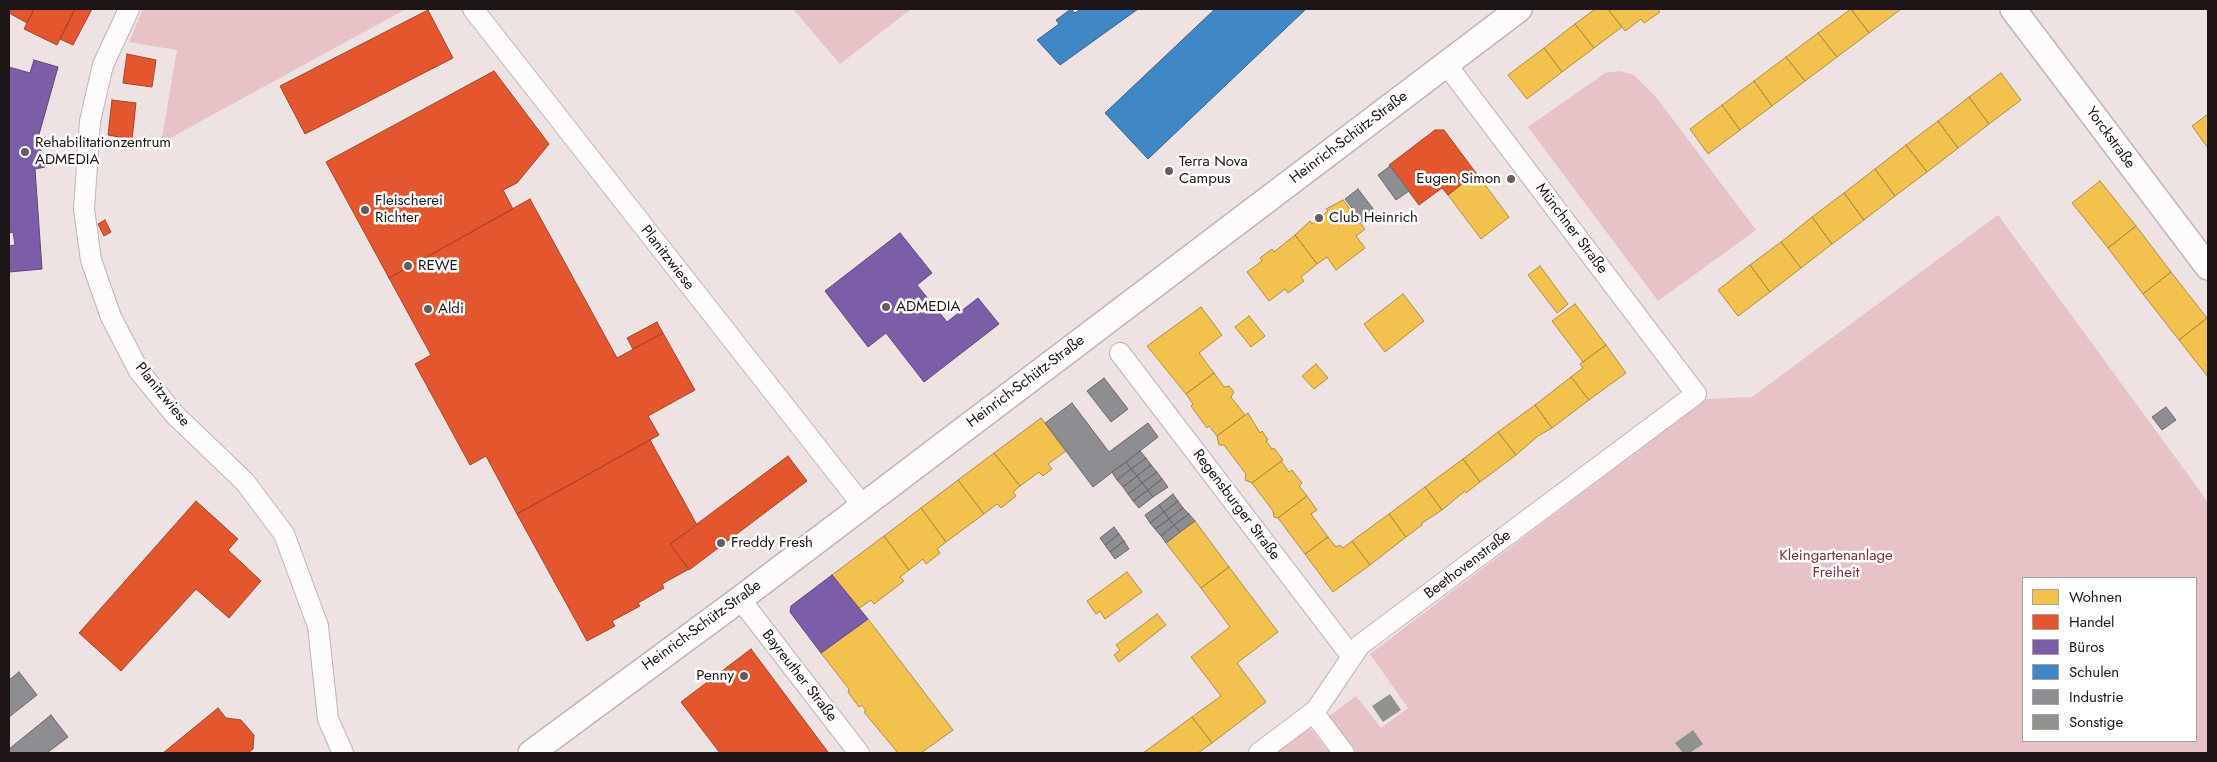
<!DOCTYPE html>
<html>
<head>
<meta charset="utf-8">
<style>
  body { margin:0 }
  #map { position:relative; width:2217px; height:762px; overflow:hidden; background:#efe2e3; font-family:Jost,sans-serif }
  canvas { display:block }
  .frame { position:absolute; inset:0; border:10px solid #1c1415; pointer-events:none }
  .legend { position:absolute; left:2022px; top:577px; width:175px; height:165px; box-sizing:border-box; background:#fff; border:1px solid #a4a1a1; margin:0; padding:6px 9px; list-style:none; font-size:15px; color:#1c1415 }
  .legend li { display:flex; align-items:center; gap:10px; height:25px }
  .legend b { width:25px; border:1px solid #a4a1a1 }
</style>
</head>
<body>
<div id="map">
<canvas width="2217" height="762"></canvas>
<div class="frame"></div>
<ul class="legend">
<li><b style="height:14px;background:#f2c14e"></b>Wohnen</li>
<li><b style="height:14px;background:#e4572e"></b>Handel</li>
<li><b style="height:14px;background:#7b5ea7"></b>Büros</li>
<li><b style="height:14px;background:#3f88c5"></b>Schulen</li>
<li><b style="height:14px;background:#8d8d92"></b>Industrie</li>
<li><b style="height:14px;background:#90938d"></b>Sonstige</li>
</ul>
</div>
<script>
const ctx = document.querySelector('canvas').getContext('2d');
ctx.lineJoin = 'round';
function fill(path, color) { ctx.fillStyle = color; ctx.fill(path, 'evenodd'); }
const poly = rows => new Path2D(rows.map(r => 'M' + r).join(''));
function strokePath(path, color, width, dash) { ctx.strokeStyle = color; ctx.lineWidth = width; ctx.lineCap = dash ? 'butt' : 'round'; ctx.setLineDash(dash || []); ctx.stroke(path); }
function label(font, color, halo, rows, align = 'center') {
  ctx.font = font + ' Jost,sans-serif'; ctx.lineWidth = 5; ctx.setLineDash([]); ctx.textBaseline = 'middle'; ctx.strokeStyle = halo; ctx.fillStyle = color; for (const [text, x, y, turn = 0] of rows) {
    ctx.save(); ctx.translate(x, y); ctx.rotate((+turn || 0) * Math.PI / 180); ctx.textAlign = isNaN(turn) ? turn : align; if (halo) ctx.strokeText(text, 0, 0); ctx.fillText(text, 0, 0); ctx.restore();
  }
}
const green = poly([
  [143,9,406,9,161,143,177,50,129,42],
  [793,9,911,9,840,64],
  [1620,71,1634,75,1656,97,1756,230,1658,301,1528,127,1605,73],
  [1998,215,2208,502,2208,753,1349,753,1324,720,1356,696,1381,728,1408,708,1370,654,1706,399,1752,397],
  [2023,578,2196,578,2196,741,2023,741],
  [1310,728,1330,753,1276,753]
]);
const homes = poly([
  [1595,9,1608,9,1622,27,1594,48,1575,24,1595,9],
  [1608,9,1657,9,1660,12,1644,23,1641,19,1625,31,1608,9],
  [1851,9,1901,9,1869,33,1851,9],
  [1851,9,1869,33,1837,57,1818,33,1851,9],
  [1575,24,1594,48,1562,72,1544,48,1575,24],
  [1818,33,1837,57,1805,81,1786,57,1818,33],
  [1544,48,1562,72,1527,99,1508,75,1544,48],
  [1786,57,1805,81,1772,106,1754,81,1786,57],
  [2001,73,2021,100,1989,124,1969,97,2001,73],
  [1754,81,1772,106,1740,130,1722,105,1754,81],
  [1969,97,1989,124,1958,148,1938,121,1969,97],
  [1722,105,1740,130,1708,154,1690,129,1722,105],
  [2208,114,2208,148,2192,126,2208,114],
  [1938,121,1958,148,1927,172,1906,145,1938,121],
  [1906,145,1927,172,1895,196,1875,169,1906,145],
  [1875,169,1895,196,1864,220,1844,193,1875,169],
  [1476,173,1509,217,1481,239,1448,195,1476,173],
  [2100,181,2136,226,2108,248,2072,203,2100,181],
  [1844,193,1864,220,1832,244,1812,217,1844,193],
  [1343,200,1365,229,1356,236,1365,248,1336,270,1327,257,1317,264,1295,235,1310,221,1312,224,1328,211,1326,209,1343,200],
  [1812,217,1832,244,1801,268,1781,242,1812,217],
  [2136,226,2171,272,2143,294,2108,248,2136,226],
  [1295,235,1317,264,1301,277,1304,281,1288,293,1285,289,1269,301,1247,272,1262,261,1260,258,1272,249,1274,252,1295,235],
  [1781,242,1801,268,1770,292,1750,265,1781,242],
  [1750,265,1770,292,1738,316,1718,290,1750,265],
  [1540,266,1568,304,1557,313,1528,275,1540,266],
  [2171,272,2207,318,2179,340,2143,294,2171,272],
  [1403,294,1424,321,1385,352,1364,324,1403,294],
  [1575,304,1606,345,1583,362,1552,321,1575,304],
  [1201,307,1222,335,1199,353,1214,373,1186,394,1147,346,1201,307],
  [1249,316,1265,336,1251,347,1235,327,1249,316],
  [2207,318,2208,320,2208,377,2179,340,2207,318],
  [1606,345,1626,373,1589,400,1571,377,1583,368,1580,364,1606,345],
  [1316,364,1328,378,1314,389,1302,376,1316,364],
  [1214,373,1224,387,1229,386,1234,392,1231,397,1245,415,1217,436,1209,426,1207,428,1191,406,1193,404,1186,394,1214,373],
  [1571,377,1589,400,1552,428,1535,405,1571,377],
  [1535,405,1552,428,1538,436,1516,455,1498,432,1535,405],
  [1248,413,1260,433,1262,431,1268,440,1266,441,1272,449,1274,448,1283,460,1252,483,1245,480,1246,474,1224,445,1219,445,1217,436,1248,413],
  [1041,418,1066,451,1048,464,1052,469,1043,476,1039,472,1020,486,994,453,1041,418],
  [1498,432,1516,455,1480,482,1463,459,1498,432],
  [994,453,1020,486,1013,492,1016,496,1001,508,997,504,984,514,958,480,994,453],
  [1463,459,1480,482,1466,493,1465,491,1442,510,1425,487,1463,459],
  [1281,461,1289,472,1292,470,1302,483,1299,486,1307,496,1278,518,1274,517,1273,511,1252,483,1281,461],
  [958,480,984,514,946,542,921,508,958,480],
  [1425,487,1442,510,1422,523,1422,525,1406,537,1389,514,1425,487],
  [1307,496,1317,510,1311,514,1328,537,1305,554,1278,518,1307,496],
  [921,508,946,542,937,549,940,553,926,564,923,559,909,570,884,536,921,508],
  [1389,514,1406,537,1370,565,1352,541,1389,514],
  [1195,521,1229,567,1201,588,1166,543,1195,521],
  [884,536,909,570,900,577,904,581,874,604,871,600,858,609,832,575,884,536],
  [1328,537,1336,547,1340,545,1343,548,1352,541,1370,565,1333,592,1305,554,1328,537],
  [1229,567,1278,632,1237,663,1266,702,1212,743,1192,717,1221,696,1191,657,1230,627,1201,588,1229,567],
  [1127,572,1142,592,1105,619,1100,611,1096,614,1087,601,1127,572],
  [1157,614,1166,625,1119,662,1114,655,1120,650,1116,645,1157,614],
  [868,619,953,730,921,753,898,753,864,712,866,711,862,705,859,707,848,692,849,689,821,653,868,619],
  [1192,717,1212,743,1198,753,1143,753,1192,717]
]);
const shops = poly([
  [9,9,34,9,27,23,9,13,9,9],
  [34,9,75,9,57,45,24,29,34,9],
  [75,9,92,9,73,45,60,39,75,9],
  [428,10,453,58,305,134,280,86,428,10],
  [127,54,156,60,152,87,123,83,127,54],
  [494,71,549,144,517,183,503,190,513,209,389,278,326,162,494,71],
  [112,100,136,103,132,139,108,135,112,100],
  [1435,130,1444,130,1476,173,1448,195,1442,188,1419,205,1389,165,1435,130],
  [530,199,617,358,663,333,695,390,648,416,659,435,517,514,486,456,470,465,415,364,431,355,389,278,530,199],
  [105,220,111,232,104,236,98,224,105,220],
  [657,322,663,333,633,349,627,338,657,322],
  [650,440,697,525,670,544,689,569,662,584,664,588,638,603,640,606,612,621,615,626,587,641,517,514,650,440],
  [788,456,807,481,689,570,670,544,788,456],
  [196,501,238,539,228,550,261,581,229,618,196,589,121,671,79,633,196,501],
  [751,649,828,752,826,753,720,753,681,702,751,649],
  [218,708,226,718,241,720,254,735,253,749,248,753,163,753,218,708]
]);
const offices = poly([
  [34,60,58,67,38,138,45,167,35,169,42,269,9,272,9,246,15,245,13,232,9,233,9,67,30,73,34,60],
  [900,233,932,273,917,285,947,322,978,298,999,324,924,382,886,333,868,347,825,291,900,233],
  [832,575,868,619,821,653,790,612,791,606,832,575]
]);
const schools = poly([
  [1071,9,1075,13,1081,9,1138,9,1060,65,1037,40,1059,24,1056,20,1071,9],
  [1215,9,1306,9,1148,159,1105,113,1215,9]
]);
const industry = poly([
  [1390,166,1409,191,1396,200,1378,175,1390,166],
  [1358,189,1377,214,1364,224,1345,199,1358,189],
  [1104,378,1128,409,1111,422,1087,391,1104,378],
  [1072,403,1109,452,1148,423,1158,437,1093,487,1045,423,1072,403],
  [2166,407,2176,420,2162,430,2152,417,2166,407],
  [1140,451,1146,458,1131,469,1126,462,1140,451],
  [1146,458,1151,465,1137,476,1131,469,1146,458],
  [1126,462,1131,469,1117,480,1112,472,1126,462],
  [1151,465,1157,472,1142,483,1137,476,1151,465],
  [1131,469,1137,476,1123,487,1117,480,1131,469],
  [1157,472,1162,479,1148,490,1142,483,1157,472],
  [1137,476,1142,483,1128,494,1123,487,1137,476],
  [1162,479,1168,487,1153,497,1148,490,1162,479],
  [1142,483,1148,490,1133,501,1128,494,1142,483],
  [1148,490,1153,497,1139,508,1133,501,1148,490],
  [1173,494,1178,501,1164,512,1159,505,1173,494],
  [1178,501,1183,508,1169,519,1164,512,1178,501],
  [1159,505,1164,512,1150,523,1145,515,1159,505],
  [1183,508,1189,514,1174,525,1169,519,1183,508],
  [1164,512,1169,519,1155,529,1150,523,1164,512],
  [1189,514,1195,521,1180,532,1174,525,1189,514],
  [1169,519,1174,525,1161,536,1155,529,1169,519],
  [1174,525,1180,532,1166,543,1161,536,1174,525],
  [1114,527,1119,534,1105,545,1100,538,1114,527],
  [1119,534,1124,541,1110,552,1105,545,1119,534],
  [1124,541,1129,549,1115,559,1110,552,1124,541],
  [19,672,37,695,9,717,9,680,19,672],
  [51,715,68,737,47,753,9,753,9,749,51,715]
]);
const building = poly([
  [1390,694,1401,710,1383,722,1372,706],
  [1693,730,1703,744,1690,753,1683,753,1675,743]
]);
const minor = poly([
  [129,9,103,65,90,121,84,209,91,260,111,317,139,371,175,415,245,482,284,534,318,626,328,719,343,753],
  [473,9,863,506],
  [1120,353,1352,657],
  [740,599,859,753],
  [1313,712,1344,753],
  [1259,753,1316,710,1360,645,1696,394,1446,64]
]);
const major = poly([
  [2013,9,2208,267],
  [531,753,740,599,1519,9]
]);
const markers = [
  [25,152,5,"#665c5d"],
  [1169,171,5,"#665c5d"],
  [1511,179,5,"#665c5d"],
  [365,210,5,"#665c5d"],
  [1319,218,5,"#665c5d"],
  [408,266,5,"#665c5d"],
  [886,307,5,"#665c5d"],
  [428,309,5,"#665c5d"],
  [721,543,5,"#665c5d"],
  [744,676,5,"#665c5d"]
];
const streetNames = [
  ["Heinrich-Schütz-Straße",1349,138,-37],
  ["Yorckstraße",2110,138,54],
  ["Münchner Straße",1571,229,53],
  ["Planitzwiese",667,258,52],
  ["Heinrich-Schütz-Straße",1026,382,-37],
  ["Planitzwiese",162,395,51],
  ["Regensburger Straße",1236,505,53],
  ["Beethovenstraße",1468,565,-37],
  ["Heinrich-Schütz-Straße",702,626,-36],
  ["Bayreuther Straße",799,676,52]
];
const poiNames = [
  ["Rehabilitationzentrum",35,143],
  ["ADMEDIA",35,160],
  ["Terra Nova",1179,162],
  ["Campus",1179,179],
  ["Eugen Simon",1501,179,"right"],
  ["Fleischerei",375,201],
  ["Richter",375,218],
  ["Club Heinrich",1329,218],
  ["REWE",418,266],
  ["ADMEDIA",896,307],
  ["Aldi",438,309],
  ["Freddy Fresh",731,543],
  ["Penny",734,676,"right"]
];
const parkNames = [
  ["Kleingartenanlage",1836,556],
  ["Freiheit",1836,573]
];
fill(green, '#e7c2c6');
fill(homes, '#f2c14e');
strokePath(homes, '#b28d3d', 1);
fill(shops, '#e4572e');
strokePath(shops, '#a84326', 1);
fill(offices, '#7b5ea7');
strokePath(offices, '#5e487b', 1);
fill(schools, '#3f88c5');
strokePath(schools, '#346590', 1);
fill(industry, '#8d8d92');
strokePath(industry, '#6b696c', 1);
fill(building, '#90938d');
strokePath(minor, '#bfb5b6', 22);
strokePath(major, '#bfb5b6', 28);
strokePath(minor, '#fdfbfb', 20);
strokePath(major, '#fdfbfb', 25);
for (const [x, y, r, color] of markers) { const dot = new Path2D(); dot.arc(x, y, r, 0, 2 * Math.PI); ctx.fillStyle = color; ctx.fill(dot); strokePath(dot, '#fff', 2); }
label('15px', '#1c1415', '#fff', streetNames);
label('15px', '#1c1415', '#fff', poiNames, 'left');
label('15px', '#782f3e', '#fff', parkNames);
</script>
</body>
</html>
